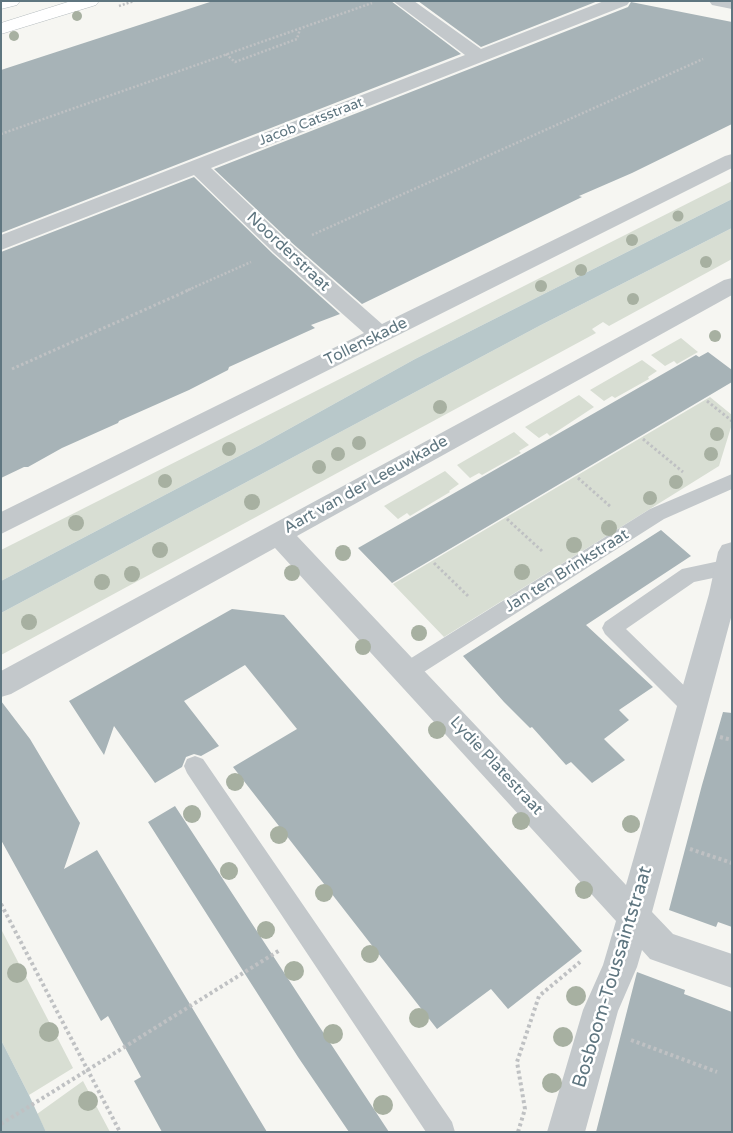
<!DOCTYPE html>
<html>
<head>
<meta charset="utf-8">
<style>
  body { margin:0 }
  #map { position:relative; width:733px; height:1133px; overflow:hidden; background:#f6f6f2; font-family:"Varela Round",sans-serif }
  canvas { display:block }
  .frame { position:absolute; inset:0; border:2px solid #5f7680; pointer-events:none }
</style>
</head>
<body>
<div id="map">
<canvas width="733" height="1133"></canvas>
<div class="frame"></div>
</div>
<script>
const ctx = document.querySelector('canvas').getContext('2d');
ctx.lineJoin = 'round';
function fill(path, color) { ctx.fillStyle = color; ctx.fill(path, 'evenodd'); }
const poly = rows => new Path2D(rows.map(r => 'M' + r).join(''));
function strokePath(path, color, width, dash) { ctx.strokeStyle = color; ctx.lineWidth = width; ctx.lineCap = dash ? 'butt' : 'round'; ctx.setLineDash(dash || []); ctx.stroke(path); }
function label(font, color, halo, rows, align = 'center') {
  ctx.font = font + ' "Varela Round",sans-serif'; ctx.lineWidth = 5; ctx.setLineDash([]); ctx.textBaseline = 'middle'; ctx.strokeStyle = halo; ctx.fillStyle = color; for (const [text, x, y, turn = 0] of rows) {
    ctx.save(); ctx.translate(x, y); ctx.rotate((+turn || 0) * Math.PI / 180); ctx.textAlign = isNaN(turn) ? turn : align; if (halo) ctx.strokeText(text, 0, 0); ctx.fillText(text, 0, 0); ctx.restore();
  }
}
const green = poly([
  [732,181,732,199,415,359,260,445,1,581,1,550],
  [732,228,732,259,609,326,603,322,592,329,596,333,1,655,1,613,541,325],
  [681,338,698,352,677,364,674,361,665,366,651,355],
  [642,360,657,371,648,377,649,379,615,398,612,396,604,401,590,390],
  [579,395,594,407,550,436,547,433,539,438,525,427],
  [710,397,732,415,732,424,719,466,444,637,393,584],
  [514,432,529,445,519,451,521,453,482,475,479,473,470,478,457,465],
  [445,471,459,484,449,491,450,492,410,516,407,513,398,519,384,506],
  [1,929,73,1068,29,1095,1,1040],
  [83,1081,110,1132,46,1132,37,1114]
]);
const water = poly([
  [732,199,732,228,541,325,1,613,1,581,260,445,415,359],
  [1,1040,29,1095,46,1132,1,1132]
]);
const building = poly([
  [213,1,391,1,461,54,1,233,1,70],
  [418,1,598,1,481,47],
  [631,2,732,22,732,124,632,173,579,196,582,197,362,304,291,242,214,169,628,7],
  [194,177,273,254,340,314,311,325,315,328,229,367,228,370,189,390,119,421,118,423,62,448,28,467,24,467,1,478,1,252],
  [708,352,732,370,732,382,392,583,358,548,696,355,699,357],
  [661,530,691,556,586,625,653,687,619,710,629,720,604,739,625,760,592,783,571,762,566,765,532,727,530,728,504,702,463,656],
  [232,609,284,615,582,951,508,1009,491,989,437,1029,233,767,297,729,245,665,184,701,219,746,201,756,194,754,186,757,182,767,155,783,114,726,104,755,69,701],
  [1,701,30,739,80,823,64,869,97,850,267,1132,162,1132,134,1081,141,1077,108,1016,101,1021,1,840],
  [723,712,732,713,732,927,718,922,716,927,669,910,702,785],
  [175,806,317,1023,389,1132,349,1132,298,1057,148,822],
  [637,972,685,990,684,994,732,1012,732,1132,596,1132]
]);
const pathFar2 = poly([
  [119,6,134,1],
  [226,54,235,62,297,39,300,29],
  [1,134,372,3],
  [312,235,703,59],
  [188,290,251,262]
]);
const pathFar1 = poly([
  [12,369,191,289],
  [707,401,732,421],
  [643,439,683,472],
  [578,478,611,507],
  [507,519,542,551],
  [434,563,468,596]
]);
const path = poly([
  [720,737,732,740],
  [690,849,732,863],
  [1,904,120,1132],
  [631,1040,717,1072],
  [1,1124,280,950],
  [518,1132,525,1109,517,1062,539,996,580,962]
]);
const lane = poly([
  [732,474,732,489,664,519,416,677,408,680,400,677,397,671,400,665,650,509,732,474],
  [729,559,732,560,732,574,694,582,626,629,700,701,703,707,700,713,692,716,684,713,605,634,602,628,605,622,682,569,729,559],
  [195,756,203,759,452,1122,455,1132,426,1132,187,773,184,766,187,759,195,756]
]);
const street = poly([
  [393,1,414,1,481,49,604,1,630,1,627,5,211,168,290,243,382,324,725,156,732,154,732,168,1,534,1,512,364,333,274,253,194,175,1,250,1,235,465,55,393,1],
  [709,1,732,1,732,9,712,5,709,1],
  [732,278,732,295,297,536,626,885,709,594,718,552,722,545,732,542,732,614,652,912,673,934,732,954,732,988,650,959,642,950,637,967,618,1011,585,1132,547,1132,583,1010,603,965,616,921,275,548,11,694,1,697,1,671,724,280,732,278]
]);
const secondary = poly([
  [1,1,20,1,17,5,1,9,1,1],
  [71,1,99,1,96,5,1,34,1,23,71,1]
]);
const trees = [
  [77,16,5],
  [14,36,5],
  [678,216,5.5],
  [632,240,6],
  [706,262,6],
  [581,270,6],
  [541,286,6],
  [633,299,6],
  [715,336,6],
  [440,407,7],
  [717,434,7],
  [359,443,7],
  [229,449,7],
  [338,454,7],
  [711,454,7],
  [319,467,7],
  [165,481,7],
  [676,482,7],
  [650,498,7],
  [252,502,8],
  [76,523,8],
  [609,528,8],
  [574,545,8],
  [160,550,8],
  [343,553,8],
  [522,572,8],
  [292,573,8],
  [132,574,8],
  [102,582,8],
  [29,622,8],
  [419,633,8],
  [363,647,8],
  [437,730,9],
  [235,782,9],
  [192,814,9],
  [521,821,9],
  [631,824,9],
  [279,835,9],
  [229,871,9],
  [584,890,9],
  [324,893,9],
  [266,930,9],
  [370,954,9],
  [294,971,10],
  [17,973,10],
  [576,996,10],
  [419,1018,10],
  [49,1032,10],
  [333,1034,10],
  [563,1037,10],
  [552,1083,10],
  [88,1101,10],
  [383,1105,10]
];
const farStreetnames = [
  ["Jacob Catsstraat",311,122,-21]
];
const streetNames = [
  ["Noorderstraat",288,252,43],
  ["Tollenskade",366,342,-26],
  ["Aart van der Leeuwkade",366,485,-29],
  ["Jan ten Brinkstraat",567,571,-32],
  ["Lydie Platestraat",496,766,47]
];
const nearStreetnames = [
  ["Bosboom-Toussaintstraat",613,977,-73]
];
fill(green, '#d8ded3');
fill(water, '#b8c8ca');
fill(building, '#a7b3b7');
strokePath(secondary, '#b5bcbf', 1);
strokePath(pathFar2, '#bfc1c3', 2.5, [2, 2]);
strokePath(pathFar1, '#bfc1c3', 3, [2.5, 2.5]);
strokePath(path, '#bfc1c3', 4, [3, 3]);
fill(lane, '#c3c8cb');
fill(street, '#c3c8cb');
fill(secondary, '#fff');
ctx.fillStyle = '#a7b0a1';
for (const [x, y, r] of trees) { ctx.beginPath(); ctx.arc(x, y, r, 0, 2 * Math.PI); ctx.fill(); }
label('14px', '#5f7680', '#fff', farStreetnames);
label('16px', '#5f7680', '#fff', streetNames);
label('19px', '#5f7680', '#fff', nearStreetnames);
</script>
</body>
</html>
